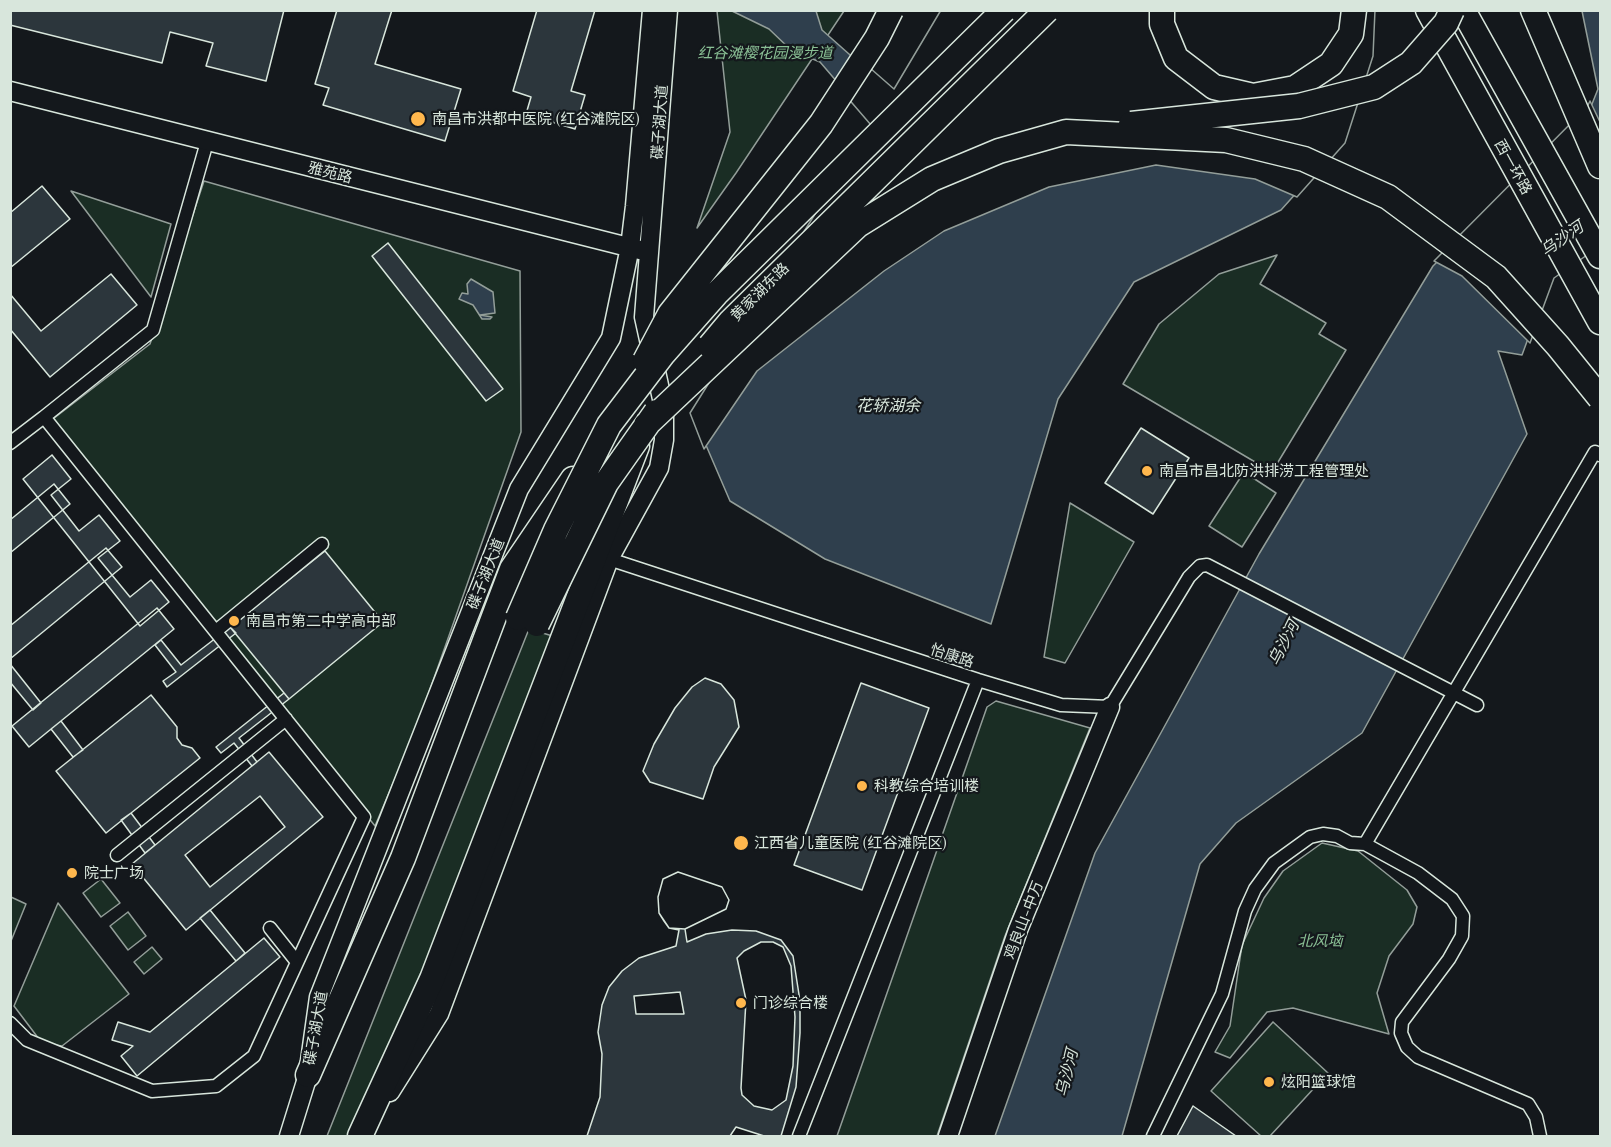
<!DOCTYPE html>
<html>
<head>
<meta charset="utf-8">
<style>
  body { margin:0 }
  #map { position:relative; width:1611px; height:1147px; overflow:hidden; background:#14181c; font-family:"Playfair Display",serif }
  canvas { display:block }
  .frame { position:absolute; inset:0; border:12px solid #d8e6dc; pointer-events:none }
</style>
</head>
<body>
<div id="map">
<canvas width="1611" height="1147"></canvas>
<div class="frame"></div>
</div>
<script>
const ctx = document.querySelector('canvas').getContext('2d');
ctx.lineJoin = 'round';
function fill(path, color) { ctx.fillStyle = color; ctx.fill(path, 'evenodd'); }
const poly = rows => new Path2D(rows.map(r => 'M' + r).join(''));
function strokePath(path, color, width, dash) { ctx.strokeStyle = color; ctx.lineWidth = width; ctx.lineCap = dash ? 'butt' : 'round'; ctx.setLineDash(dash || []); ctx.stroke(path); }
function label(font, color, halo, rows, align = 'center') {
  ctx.font = font + ' "Playfair Display","Noto Sans SC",serif'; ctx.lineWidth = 4.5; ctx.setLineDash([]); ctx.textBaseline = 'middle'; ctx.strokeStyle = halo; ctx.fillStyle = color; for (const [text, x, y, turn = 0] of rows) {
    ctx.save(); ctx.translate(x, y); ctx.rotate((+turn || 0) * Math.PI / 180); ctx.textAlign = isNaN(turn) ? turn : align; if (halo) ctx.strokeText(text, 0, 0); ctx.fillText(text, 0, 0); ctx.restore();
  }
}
const green = poly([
  [717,11,844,11,736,173,697,228,730,132,717,11],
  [204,181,520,271,521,432,416,729,375,826,53,419,150,344,204,181],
  [71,191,171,224,151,297,71,191],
  [1277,255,1260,284,1326,323,1319,334,1346,350,1272,472,1123,384,1159,324,1219,274,1277,255],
  [1244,472,1276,493,1242,547,1209,526,1244,472],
  [1070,503,1134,542,1065,663,1044,657,1070,503],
  [529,629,556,637,389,1063,349,1136,327,1136,529,629],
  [996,701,1090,728,1005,936,937,1136,837,1136,987,707,996,701],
  [1322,843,1358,851,1407,890,1417,907,1413,924,1389,956,1377,993,1389,1034,1293,1008,1267,1012,1230,1058,1215,1052,1230,1026,1242,945,1264,898,1283,871,1322,843],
  [101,879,120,903,101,917,83,893,101,879],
  [11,897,26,904,11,941,11,897],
  [58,903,129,994,62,1046,42,1043,14,1006,58,903],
  [128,912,146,936,128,950,110,926,128,912],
  [152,947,162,959,144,974,134,962,152,947],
  [1273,1022,1328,1073,1270,1136,1261,1136,1211,1091,1273,1022]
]);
const water = poly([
  [1321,10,1342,142,1281,210,1134,282,1058,399,991,624,825,559,730,501,693,415,874,125,820,62,791,50,769,29,732,11,816,11,822,30,894,94,1321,10],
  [1582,11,1600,11,1600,242,1551,276,1522,355,1498,351,1527,434,1362,733,1236,823,1200,864,1122,1136,995,1136,1095,853,1259,554,1433,266,1590,109,1598,89,1582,11],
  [471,279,493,292,495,313,480,315,492,317,490,319,482,319,473,305,459,299,462,293,468,294,467,284,471,279]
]);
const pier = poly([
  [941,10,1375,10,1373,56,1345,143,1297,197,1255,179,1156,165,1049,187,944,231,884,271,757,371,704,449,690,413,871,125,834,82,854,54,894,89,941,10],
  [1590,101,1600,122,1600,246,1554,278,1530,343,1462,276,1434,261,1587,107,1590,101]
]);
const building = poly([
  [10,10,284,10,266,81,206,66,213,43,170,32,162,63,10,25,10,10],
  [337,10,392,10,375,64,461,89,445,141,323,105,329,88,315,84,337,10],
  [537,10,595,10,571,91,585,95,575,129,526,114,531,97,513,91,537,10],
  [42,186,70,219,10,268,10,213,42,186],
  [388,243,503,389,486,401,372,256,388,243],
  [111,274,137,305,50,377,10,329,10,294,41,331,111,274],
  [1141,428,1189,458,1153,514,1105,483,1141,428],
  [52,455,71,479,51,495,79,531,99,515,120,541,98,558,130,597,151,580,169,602,140,626,23,479,52,455],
  [54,484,70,504,10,553,10,520,54,484],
  [106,548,122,567,10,659,10,626,106,548],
  [325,551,383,622,289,699,230,627,325,551],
  [157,608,174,629,29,747,12,726,157,608],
  [230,627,236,633,167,687,163,681,176,672,155,645,161,640,181,665,230,627],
  [10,664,41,703,33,710,10,682,10,664],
  [705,678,721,684,734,700,739,727,714,767,703,799,650,782,643,771,654,744,675,708,692,687,705,678],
  [861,683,929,708,862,890,794,865,861,683],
  [284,693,289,699,239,738,257,762,252,766,234,743,221,753,216,747,284,693],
  [151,695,177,727,177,738,182,745,192,748,200,758,106,833,56,771,151,695],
  [61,721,83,750,73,757,51,729,61,721],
  [269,752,323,817,186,930,132,864,269,752],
  [260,796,285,827,210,887,185,855,260,796],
  [131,813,155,845,145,853,121,820,131,813],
  [678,872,722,887,729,900,726,909,685,929,687,942,706,934,732,930,756,931,781,940,793,956,800,1001,800,1033,796,1087,781,1136,587,1136,600,1097,602,1054,598,1032,602,1005,609,987,622,971,639,958,676,946,679,930,669,928,664,921,659,913,658,897,663,879,678,872],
  [680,992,684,1014,636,1014,634,996,680,992],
  [678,872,722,887,729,900,726,909,685,929,669,928,659,913,658,897,663,879,678,872],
  [210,910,245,953,236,961,200,918,210,910],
  [264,938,280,957,137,1076,121,1056,133,1046,112,1040,118,1022,150,1032,264,938],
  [761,942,773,942,783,947,791,966,795,1017,793,1066,786,1100,772,1110,754,1106,742,1095,741,1088,746,1000,737,958,744,951,761,942],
  [1193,1106,1236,1136,1177,1136,1193,1106],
  [736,1127,761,1135,764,1136,730,1136,736,1127]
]);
const street = poly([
  [44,417,153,330,207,142],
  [10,443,44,417,364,817,254,1056,216,1086,152,1091,27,1040,10,1023],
  [609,559,978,680,1061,705,1110,707,1189,577,1200,566,1207,565,1477,705],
  [216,631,322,544],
  [1365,844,1418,873,1452,899,1463,916,1462,936,1449,959,1402,1022,1401,1033,1407,1047,1418,1057,1528,1104,1536,1117,1540,1136],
  [117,855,286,719],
  [270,928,297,962],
  [799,1136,978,680],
  [1153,1136,1222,994,1245,911,1255,889,1274,863,1310,837,1323,834,1337,836,1350,843,1365,844,1595,452,1600,455]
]);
const secondary = poly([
  [10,91,640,250],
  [390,1092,439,1014,609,559,659,468,664,440,664,408,644,317,668,10],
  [289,1136,308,1075,319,997,519,489,611,338,630,247,635,206,652,10],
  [948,1136,1018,930,1110,707]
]);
const highway = poly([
  [1162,10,1162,24,1176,58,1214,87,1253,96,1295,88,1331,64,1351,34,1354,10],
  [1428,10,1600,322],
  [1463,10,1600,256],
  [1533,10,1600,166],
  [308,1075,403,858,512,569,573,479],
  [360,1136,432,979,637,446]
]);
const highwayBridge = poly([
  [1131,124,1299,106,1374,87,1411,63,1446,23,1452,10],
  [710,346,731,321,1047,10],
  [645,361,670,314,821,124,877,38,891,10],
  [646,425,858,225,932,179,999,151,1066,132,1226,140,1304,159,1388,197,1496,277,1558,346,1600,398],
  [518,618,556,530,609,425,663,354,716,294,1004,10],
  [537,624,606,483,656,412]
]);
const markers = [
  [418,119,8,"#ffb74d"],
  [1147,471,6,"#ffb74d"],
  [234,621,6,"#ffb74d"],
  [862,786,6,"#ffb74d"],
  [741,843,8,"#ffb74d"],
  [72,873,6,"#ffb74d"],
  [741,1003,6,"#ffb74d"],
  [1269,1082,6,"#ffb74d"]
];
const parkNames = [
  ["红谷滩樱花园漫步道",765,53],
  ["北风垴",1320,941]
];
const poiNames = [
  ["南昌市洪都中医院 (红谷滩院区)",432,119],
  ["南昌市昌北防洪排涝工程管理处",1159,471],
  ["南昌市第二中学高中部",246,621],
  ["科教综合培训楼",874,786],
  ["江西省儿童医院 (红谷滩院区)",754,843],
  ["院士广场",84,873],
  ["门诊综合楼",753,1003],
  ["炫阳篮球馆",1281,1082]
];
const streetNames = [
  ["碟子湖大道",660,122,-86],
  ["西一环路",1513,167,61],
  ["雅苑路",330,173,14],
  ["黄家湖东路",760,292,-45],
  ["碟子湖大道",486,574,-68],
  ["怡康路",952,656,18],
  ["鸡良山-中万",1024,920,-69],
  ["碟子湖大道",316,1028,-80]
];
const waterNames = [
  ["乌沙河",1562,239,-35],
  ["花轿湖余",888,406],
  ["乌沙河",1284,643,-63],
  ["乌沙河",1067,1073,-76]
];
fill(green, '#1a2d24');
strokePath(green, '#939e99', 1.5);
fill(water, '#2f3f4d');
strokePath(water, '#939e99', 1.5);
fill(pier, '#14181c');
strokePath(pier, '#939e99', 1.5);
fill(building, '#2c363c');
strokePath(building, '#d8e6dc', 1.5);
strokePath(street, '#d8e6dc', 15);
strokePath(secondary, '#d8e6dc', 21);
strokePath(highway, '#d8e6dc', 27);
strokePath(street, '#14181c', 12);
strokePath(secondary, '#14181c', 18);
strokePath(highway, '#14181c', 24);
strokePath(highwayBridge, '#d8e6dc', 27, []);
strokePath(highwayBridge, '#14181c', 24);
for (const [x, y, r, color] of markers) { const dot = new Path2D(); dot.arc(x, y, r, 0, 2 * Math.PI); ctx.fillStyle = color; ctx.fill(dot); strokePath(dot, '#14181c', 2); }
label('italic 15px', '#8ac095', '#14181c', parkNames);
label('15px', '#d8e6dc', '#14181c', poiNames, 'left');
label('15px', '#d8e6dc', '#14181c', streetNames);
label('italic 16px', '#d8e6dc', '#14181c', waterNames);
</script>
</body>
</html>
